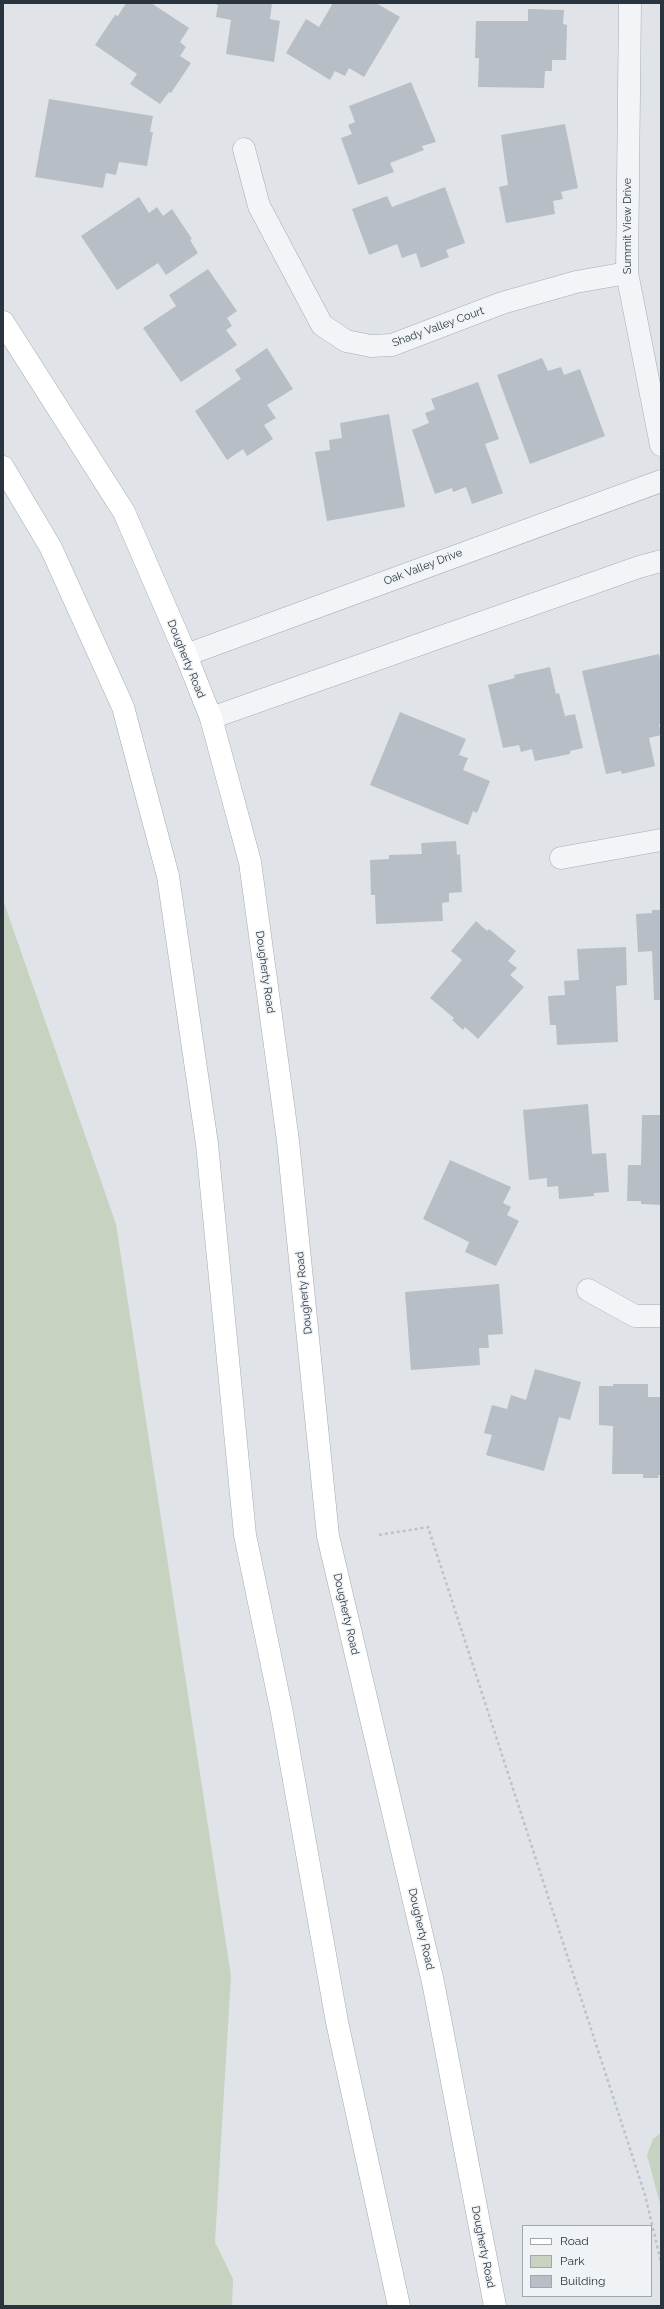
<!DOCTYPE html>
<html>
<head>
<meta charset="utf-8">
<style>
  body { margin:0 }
  #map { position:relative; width:664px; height:2309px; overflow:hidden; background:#e0e4e8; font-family:Raleway,sans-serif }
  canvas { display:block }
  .frame { position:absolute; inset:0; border:4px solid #29343f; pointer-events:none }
  .legend { position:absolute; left:522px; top:2225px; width:130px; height:72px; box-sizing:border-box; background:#eff3f6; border:1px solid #a0a7ad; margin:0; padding:5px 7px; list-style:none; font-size:12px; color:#29343f }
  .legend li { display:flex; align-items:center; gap:8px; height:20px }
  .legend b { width:20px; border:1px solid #a0a7ad }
</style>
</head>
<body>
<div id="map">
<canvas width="664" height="2309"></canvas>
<div class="frame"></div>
<ul class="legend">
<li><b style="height:5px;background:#fff"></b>Road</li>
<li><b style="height:11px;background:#c7d2c1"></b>Park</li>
<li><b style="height:11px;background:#b7bec5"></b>Building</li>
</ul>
</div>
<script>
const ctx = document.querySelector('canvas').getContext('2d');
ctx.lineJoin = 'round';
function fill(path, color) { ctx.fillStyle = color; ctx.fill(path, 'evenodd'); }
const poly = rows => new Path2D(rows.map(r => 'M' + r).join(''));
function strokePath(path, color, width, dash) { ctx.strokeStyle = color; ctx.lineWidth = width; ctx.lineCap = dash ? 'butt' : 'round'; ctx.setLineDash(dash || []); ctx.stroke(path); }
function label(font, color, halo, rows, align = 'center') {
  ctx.font = font + ' Raleway,sans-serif'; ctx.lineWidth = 3; ctx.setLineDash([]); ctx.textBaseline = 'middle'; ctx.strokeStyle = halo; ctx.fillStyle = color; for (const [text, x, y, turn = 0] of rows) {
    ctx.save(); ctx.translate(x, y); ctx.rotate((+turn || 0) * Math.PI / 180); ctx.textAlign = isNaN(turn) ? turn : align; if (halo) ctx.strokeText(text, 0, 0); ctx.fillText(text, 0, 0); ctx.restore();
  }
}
const green = poly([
  [3,900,116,1224,231,1976,215,2242,233,2279,232,2306,3,2306],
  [661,2133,661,2208,647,2155,653,2139]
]);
const building = poly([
  [126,3,151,3,189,28,180,42,186,47,180,56,191,63,171,93,169,92,160,104,130,84,137,74,95,45,115,15,118,16],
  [212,3,272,3,270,19,280,21,274,62,226,54,231,20,216,17,218,5],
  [333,3,376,3,400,17,364,77,349,68,345,76,335,71,330,80,286,53,306,19,319,27],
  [528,9,564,10,563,24,567,25,566,60,552,60,552,71,545,71,544,88,478,87,479,58,475,58,476,21,528,21],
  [411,82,436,142,422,146,424,150,390,163,394,172,358,185,341,138,352,134,348,125,355,122,349,106],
  [49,99,153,116,150,132,153,132,147,166,119,162,116,175,106,173,103,188,35,177],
  [565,124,578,188,561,192,563,199,553,201,555,214,506,223,499,187,508,185,501,135],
  [445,187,465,243,446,250,449,257,421,268,416,253,402,258,397,244,369,255,352,209,387,196,392,207],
  [139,197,149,213,157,207,163,216,172,209,192,239,190,240,198,253,166,275,158,263,117,290,81,236],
  [208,269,237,311,227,318,232,326,226,330,237,345,181,382,143,328,176,306,169,295],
  [267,348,293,389,267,405,276,418,264,425,273,439,247,456,243,449,227,460,195,411,241,379,235,370],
  [542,358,548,371,561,367,564,375,580,369,605,436,530,464,497,375],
  [478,382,499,439,485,444,503,493,472,504,466,487,453,492,452,488,435,494,412,430,429,423,425,413,435,409,431,399],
  [389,414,405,507,327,521,315,452,330,450,329,440,342,438,340,423],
  [659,654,661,664,661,724,659,724,661,735,649,738,655,766,622,774,621,771,606,774,582,671],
  [550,667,556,694,559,693,565,716,575,714,583,748,570,751,570,754,535,761,532,749,521,752,519,745,503,748,488,685,515,678,514,675],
  [400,712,466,739,459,755,468,758,463,770,490,781,477,813,473,811,468,825,370,785],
  [456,841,457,855,460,854,462,892,449,893,449,902,442,903,443,921,376,924,375,895,371,895,370,860,389,859,389,855,422,854,421,843],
  [652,910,661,910,661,1000,654,1000,652,951,638,952,636,914,652,913],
  [476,921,487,931,489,929,516,951,508,961,517,968,510,975,524,987,478,1039,465,1027,463,1030,452,1020,454,1018,430,998,462,960,451,951],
  [626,947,627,985,616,986,618,1042,557,1045,556,1025,550,1025,548,996,565,995,564,981,579,980,577,949],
  [588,1104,592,1154,606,1153,609,1192,594,1193,594,1196,559,1199,558,1186,547,1187,547,1178,529,1180,523,1110],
  [642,1115,661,1115,661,1205,641,1204,641,1201,627,1201,628,1165,641,1165],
  [450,1160,511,1187,503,1203,511,1207,507,1215,519,1221,496,1266,465,1252,469,1242,423,1219],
  [499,1284,503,1334,488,1335,489,1348,479,1348,480,1365,411,1370,405,1292],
  [535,1369,581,1382,570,1420,559,1417,544,1471,486,1455,492,1435,484,1433,492,1405,507,1409,511,1395,526,1400],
  [613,1384,648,1384,648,1397,660,1397,661,1475,658,1475,659,1478,643,1478,643,1474,612,1474,613,1426,599,1425,599,1386,613,1386]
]);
const path = poly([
  [379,1535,428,1527,645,2195,661,2262]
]);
const minor = poly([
  [630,3,627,273,661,445],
  [244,149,259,206,322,325,346,341,371,346,392,345,502,303,576,282,627,273],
  [186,655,661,481],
  [211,718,639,567,661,561],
  [561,858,661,840],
  [588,1290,635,1316,661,1316]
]);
const secondary = poly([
  [3,322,124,512,186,655,211,718,250,862,288,1141,328,1536,433,1982,495,2306],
  [3,467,51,548,123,707,168,876,207,1144,245,1535,282,1713,337,2022,399,2306]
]);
const streetNames = [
  ["Summit View Drive",628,226,-90],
  ["Shady Valley Court",438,327,-20],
  ["Oak Valley Drive",423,567,-21],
  ["Dougherty Road",186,659,68],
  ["Dougherty Road",265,972,82],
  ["Dougherty Road",304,1293,-96],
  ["Dougherty Road",346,1614,77],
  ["Dougherty Road",421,1929,77],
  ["Dougherty Road",483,2247,79]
];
fill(green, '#c7d2c1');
fill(building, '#b7bec5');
strokePath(minor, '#a5acb2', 23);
strokePath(secondary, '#a5acb2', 23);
strokePath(path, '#bec2c7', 2.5, [3, 3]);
strokePath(minor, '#f2f4f7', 22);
strokePath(secondary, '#fff', 22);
label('11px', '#29343f', '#eff3f6', streetNames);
</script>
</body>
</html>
